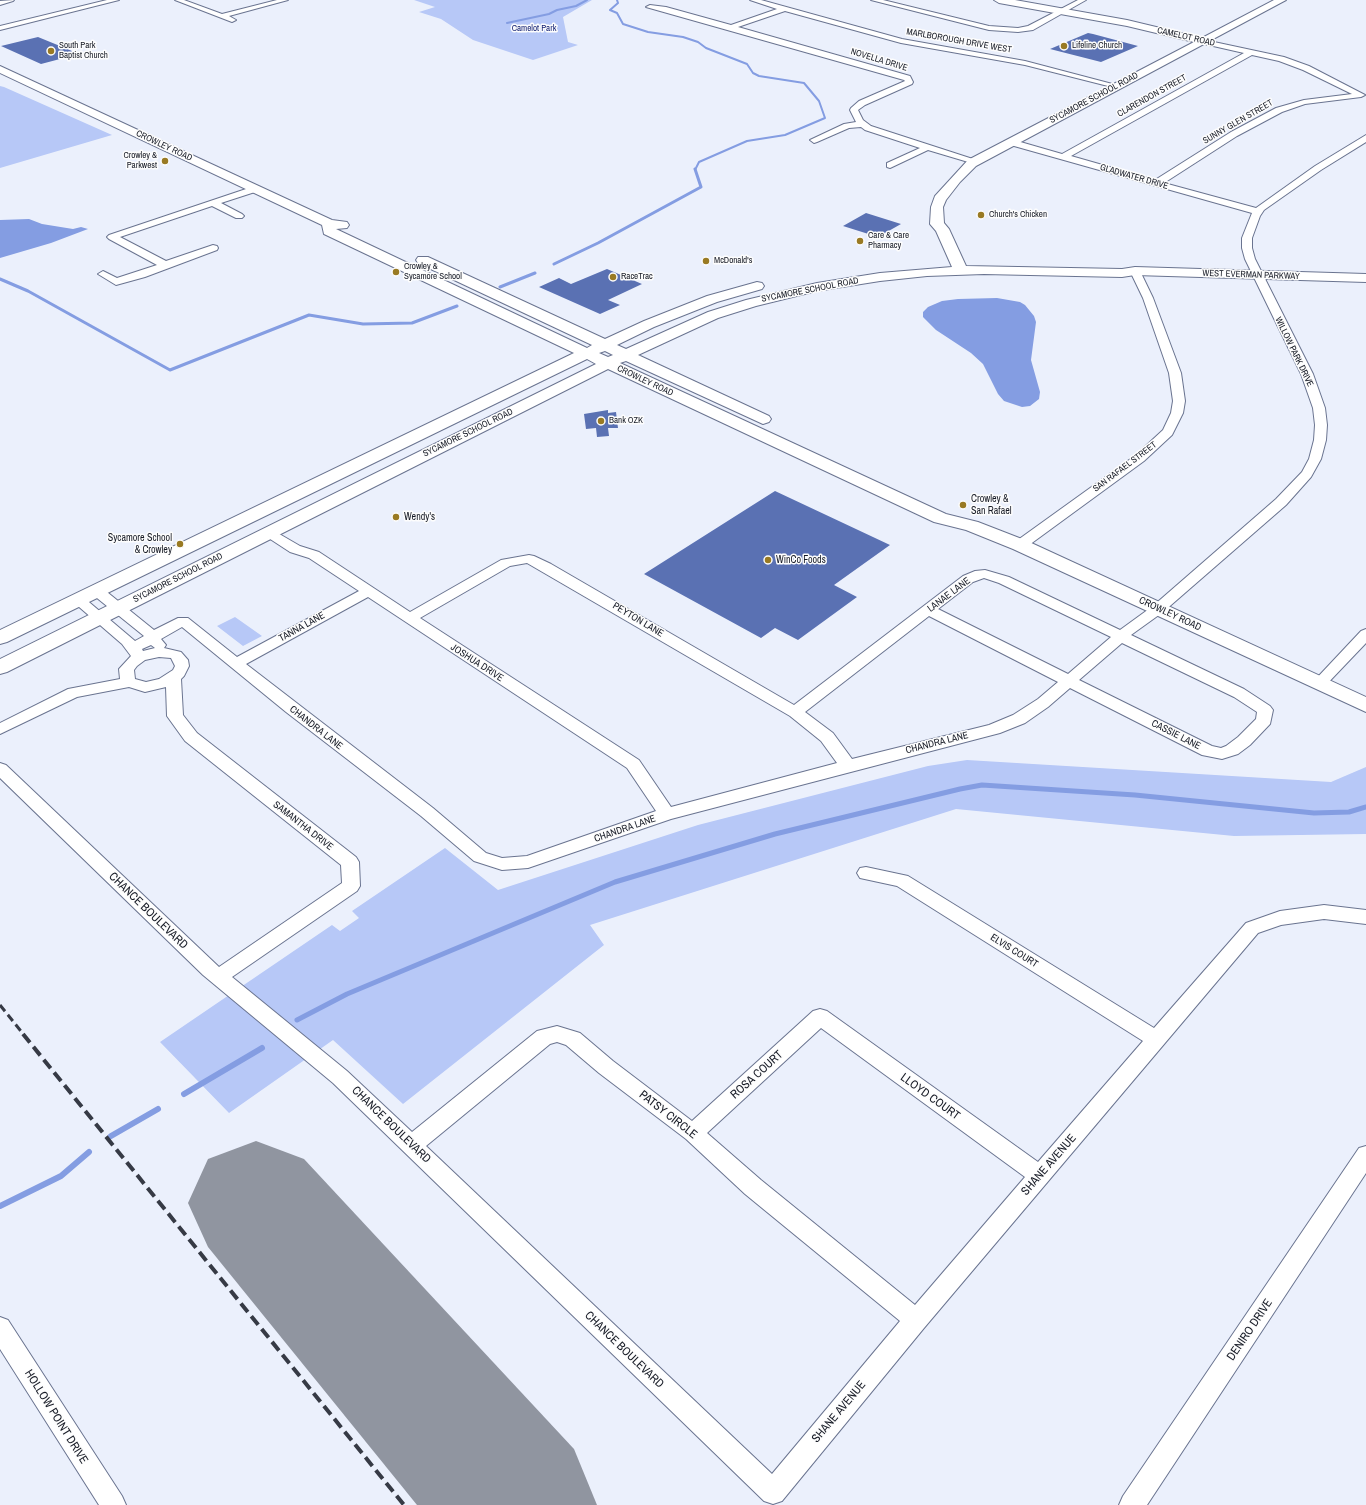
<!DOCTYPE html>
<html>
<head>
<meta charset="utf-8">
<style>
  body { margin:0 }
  canvas { display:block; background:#ebf0fc }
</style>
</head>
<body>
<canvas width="1366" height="1505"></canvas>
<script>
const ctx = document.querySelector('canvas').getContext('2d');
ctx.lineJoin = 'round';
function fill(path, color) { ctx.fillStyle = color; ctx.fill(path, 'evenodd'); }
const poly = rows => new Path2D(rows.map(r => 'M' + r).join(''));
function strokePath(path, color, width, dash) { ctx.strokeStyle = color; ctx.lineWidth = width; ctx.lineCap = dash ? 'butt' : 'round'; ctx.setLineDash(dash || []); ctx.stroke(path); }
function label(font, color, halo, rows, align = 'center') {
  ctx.font = font + ' "Archivo Narrow",sans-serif'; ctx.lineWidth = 3; ctx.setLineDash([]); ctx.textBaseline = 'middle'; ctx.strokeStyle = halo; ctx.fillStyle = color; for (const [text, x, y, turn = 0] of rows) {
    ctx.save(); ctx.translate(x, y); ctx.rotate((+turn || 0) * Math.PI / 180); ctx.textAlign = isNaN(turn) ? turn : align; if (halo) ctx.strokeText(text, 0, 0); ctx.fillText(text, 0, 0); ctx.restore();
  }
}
const green = poly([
  [414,0,592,0,563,17,568,42,578,45,533,60,473,40,441,19,419,12,435,7],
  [0,86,4,87,112,135,0,168],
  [235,617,262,636,243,646,217,626],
  [967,760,1331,782,1366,767,1366,834,1234,836,956,809,590,925,604,945,403,1104,333,1040,229,1113,160,1042,332,925,340,931,359,918,352,911,445,848,498,890,698,825,928,766]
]);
const water = poly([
  [29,219,42,224,73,229,81,227,88,229,51,243,0,258,0,220],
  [997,298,1020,302,1025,305,1034,316,1036,322,1031,360,1040,392,1039,399,1030,406,1022,407,1004,401,998,394,983,364,971,353,936,330,923,317,923,312,928,307,942,301,958,299]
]);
const streamFar3 = poly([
  [617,0,618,3,610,10,617,13,623,24,648,32,683,37,698,42,706,48,747,64,753,73,759,76,804,83,819,101,825,118,785,135,747,141,699,162,695,170],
  [507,23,549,14,557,10,576,6,587,0]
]);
const streamFar2 = poly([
  [554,264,598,243,701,187,695,169],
  [0,279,28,291,170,370,309,315,363,324,412,323,457,306],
  [500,287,535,273]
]);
const streamFar1 = poly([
  [297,1020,347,994,615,882,775,834,960,789,982,785,1135,795,1314,813,1349,812,1366,807]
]);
const stream = poly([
  [184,1094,262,1048],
  [111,1136,158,1109],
  [0,1206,61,1176,89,1152]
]);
const runway = poly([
  [256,1141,304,1159,574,1449,597,1505,417,1505,208,1247,188,1203,208,1159,256,1141]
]);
const building = poly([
  [1088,33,1093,34,1138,46,1101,62,1050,49],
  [38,37,60,46,79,54,41,64,1,46],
  [866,213,901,224,878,237,843,226],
  [607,269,642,284,608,300,620,305,600,314,539,287,559,278,571,284],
  [608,410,608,413,616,412,618,428,608,428,609,436,597,437,596,428,586,429,584,414],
  [775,491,890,545,834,585,857,597,798,640,775,628,761,638,644,574]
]);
const street = poly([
  [14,0,13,1,0,5,0,1,14,0],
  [107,0,119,0,0,30,0,26,107,0],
  [175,0,184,0,222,14,277,0,288,0,229,16,236,20,232,22,175,0],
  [750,0,761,0,902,39,1025,61,1120,86,1116,88,1025,65,901,43,785,11,738,27,910,76,913,82,912,84,865,105,858,110,863,120,871,126,979,161,975,164,928,150,890,168,887,167,887,163,920,148,865,130,861,127,849,128,817,142,814,143,810,140,844,124,856,122,850,110,851,108,859,101,905,81,904,80,646,7,650,5,666,7,731,25,777,9,750,0],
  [871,0,883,0,989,26,1018,28,1028,26,1078,0,1086,0,1033,30,1018,32,989,30,871,0],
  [1200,39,1284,57,1309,66,1365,95,1361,97,1305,104,1282,112,1237,136,1164,183,1256,208,1315,166,1366,135,1366,142,1321,170,1264,210,1260,216,1252,238,1252,248,1255,259,1313,374,1325,408,1327,425,1326,440,1321,459,1311,477,1286,505,1163,612,1131,635,1244,689,1270,706,1273,710,1270,724,1250,745,1238,754,1222,759,1202,755,1070,688,1048,707,1025,723,1000,733,671,819,528,868,502,870,474,861,421,816,286,712,182,627,161,639,166,645,164,648,181,652,188,660,189,666,184,676,181,679,183,715,197,733,356,857,359,862,360,886,357,891,232,977,347,1071,412,1132,537,1031,557,1026,580,1033,613,1061,692,1121,813,1011,820,1009,827,1011,1038,1162,1143,1041,897,886,860,878,857,873,860,868,866,867,908,876,1154,1028,1246,923,1280,911,1324,905,1366,910,1366,924,1324,919,1281,925,1258,933,924,1328,782,1501,773,1504,764,1501,333,1083,203,975,0,778,0,763,6,765,219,967,342,883,341,865,185,741,167,716,166,687,145,692,129,687,77,697,0,734,0,723,68,689,120,679,119,669,131,656,122,644,71,600,73,597,78,596,83,597,135,641,144,636,92,594,90,591,92,588,102,588,154,630,178,618,188,618,237,657,359,591,309,558,290,552,264,535,262,532,264,529,269,528,300,546,319,552,410,612,501,560,529,555,534,556,551,564,794,705,963,576,975,571,985,570,1009,577,1120,630,1153,606,1276,499,1302,472,1309,459,1314,440,1315,425,1313,408,1301,374,1245,259,1242,248,1242,238,1252,213,1007,144,1006,142,1010,139,1062,154,1244,53,1200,43,1200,39],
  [1252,55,1279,61,1303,70,1352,94,1304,100,1276,108,1231,132,1155,180,1071,156,1252,55],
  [527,563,790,716,821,741,837,763,671,807,639,760,420,618,510,566,527,563],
  [984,578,999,583,1111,637,1068,674,938,609,973,582,984,578],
  [368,597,627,768,656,811,527,856,502,858,486,853,433,808,246,664,368,597],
  [929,616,1058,682,1038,699,1013,715,989,725,852,759,833,733,805,712,929,616],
  [1122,643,1234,697,1257,712,1256,719,1238,737,1226,746,1221,748,1212,746,1079,680,1122,643],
  [151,645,155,648,143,651,142,649,151,645],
  [159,657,171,658,175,666,173,670,159,679,146,682,135,679,134,670,137,666,145,660,159,657],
  [821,1028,1025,1177,915,1305,761,1180,707,1133,821,1028],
  [557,1042,566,1045,599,1073,686,1139,745,1194,900,1321,772,1474,426,1146,550,1044,557,1042],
  [255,186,258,187,258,191,221,203,242,214,244,216,242,218,236,218,212,206,120,237,166,261,213,245,217,246,218,248,217,250,145,277,116,285,98,274,103,271,117,278,157,265,109,239,107,237,109,235,255,186],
  [1135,268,1140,271,1153,298,1181,373,1185,401,1183,413,1172,435,1144,461,1025,548,1015,548,1013,545,1015,542,1136,455,1163,430,1171,413,1173,401,1169,373,1143,298,1130,271,1135,268],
  [1366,629,1366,643,1324,687,1319,689,1314,687,1311,684,1314,681,1361,631,1366,629],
  [1366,1146,1366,1173,1147,1505,1119,1505,1123,1496,1359,1148,1366,1146],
  [0,1317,8,1320,122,1496,126,1505,99,1505,0,1349,0,1317]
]);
const secondary = poly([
  [994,0,1015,0,1127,20,1202,38,1274,0,1286,0,976,166,960,182,946,200,943,207,944,223,949,229,966,266,1122,269,1135,267,1366,274,1366,282,1135,275,1122,277,984,274,927,276,880,281,817,291,756,306,718,318,638,355,769,416,771,419,769,422,763,424,626,361,620,363,946,514,978,522,1027,541,1366,697,1366,712,1013,549,966,530,934,522,608,369,7,672,0,674,0,659,596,364,587,359,7,642,0,644,0,630,574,353,324,234,322,225,0,73,0,66,332,220,347,222,349,225,347,228,336,229,587,348,592,345,418,263,416,260,418,257,428,257,605,339,644,321,707,296,757,282,762,283,764,286,762,289,717,302,654,327,617,345,626,349,708,312,746,300,817,283,880,273,952,267,936,231,930,224,931,207,935,196,968,160,1194,42,1127,26,999,3,994,0],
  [605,351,613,355,608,357,599,353,605,351]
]);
const railFar1 = poly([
  [0,1005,24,1035]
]);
const rail = poly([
  [23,1034,404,1505]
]);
const markers = [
  [1064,46,4,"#997a23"],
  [51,51,4,"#997a23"],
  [165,161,4,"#997a23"],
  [981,215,4,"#997a23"],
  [860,241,4,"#997a23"],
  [706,261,4,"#997a23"],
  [396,272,4,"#997a23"],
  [613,277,4,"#997a23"],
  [601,421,4,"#997a23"],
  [963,505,4,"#997a23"],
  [396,517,4,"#997a23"],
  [180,544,4,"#997a23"],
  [768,560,4,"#997a23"]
];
const farParknames = [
  ["Camelot Park",534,29]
];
const farStreetnames = [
  ["CAMELOT ROAD",1186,37,13],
  ["MARLBOROUGH DRIVE WEST",959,41,10],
  ["NOVELLA DRIVE",879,60,17],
  ["CLARENDON STREET",1152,96,-29],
  ["SYCAMORE SCHOOL ROAD",1094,98,-28],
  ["SUNNY GLEN STREET",1238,122,-30],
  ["CROWLEY ROAD",164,146,25],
  ["GLADWATER DRIVE",1134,177,16],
  ["WEST EVERMAN PARKWAY",1251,275,2],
  ["SYCAMORE SCHOOL ROAD",810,290,-11],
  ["WILLOW PARK DRIVE",1294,352,64],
  ["CROWLEY ROAD",645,381,25],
  ["SYCAMORE SCHOOL ROAD",468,433,-26],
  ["SAN RAFAEL STREET",1125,467,-37],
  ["SYCAMORE SCHOOL ROAD",178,578,-27]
];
const farPoinames = [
  ["South Park",59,46],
  ["Baptist Church",59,56],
  ["Lifeline Church",1072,46],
  ["Crowley &",157,156,"right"],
  ["Parkwest",157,166,"right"],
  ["Church's Chicken",989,215],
  ["Care & Care",868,236],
  ["Pharmacy",868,246],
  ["McDonald's",714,261],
  ["Crowley &",404,267],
  ["Sycamore School",404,277],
  ["RaceTrac",621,277],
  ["Bank OZK",609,421]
];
const poiNames = [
  ["Crowley &",971,499],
  ["San Rafael",971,511],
  ["Wendy's",404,517],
  ["Sycamore School",172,538,"right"],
  ["& Crowley",172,550,"right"],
  ["WinCo Foods",776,560]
];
const streetNames = [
  ["LANAE LANE",949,595,-37],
  ["CROWLEY ROAD",1170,614,25],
  ["PEYTON LANE",638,620,31],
  ["TANNA LANE",302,627,-29],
  ["JOSHUA DRIVE",477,663,33],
  ["CHANDRA LANE",316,728,38],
  ["CASSIE LANE",1176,735,27],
  ["CHANDRA LANE",937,743,-14],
  ["SAMANTHA DRIVE",303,826,38],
  ["CHANDRA LANE",625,829,-19],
  ["ELVIS COURT",1014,951,32]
];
const nearStreetnames = [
  ["CHANCE BOULEVARD",148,911,44],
  ["ROSA COURT",757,1075,-42],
  ["LLOYD COURT",930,1097,36],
  ["PATSY CIRCLE",668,1115,38],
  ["CHANCE BOULEVARD",391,1125,44],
  ["SHANE AVENUE",1049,1165,-49],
  ["DENIRO DRIVE",1250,1330,-56],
  ["CHANCE BOULEVARD",624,1350,44],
  ["SHANE AVENUE",839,1412,-50],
  ["HOLLOW POINT DRIVE",56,1417,58]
];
fill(green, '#b7c8f7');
fill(water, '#849de2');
strokePath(streamFar3, '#849de2', 2);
strokePath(streamFar2, '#849de2', 3);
strokePath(streamFar1, '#849de2', 5);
strokePath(stream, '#849de2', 6);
fill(runway, '#9095a0');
fill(building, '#5a71b3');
strokePath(street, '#6a7490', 2);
strokePath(secondary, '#6a7490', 2);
fill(street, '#fff');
fill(secondary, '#fff');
strokePath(railFar1, '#363a45', 3, [8, 4.5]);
strokePath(rail, '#363a45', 4, [11, 5.5]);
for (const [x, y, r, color] of markers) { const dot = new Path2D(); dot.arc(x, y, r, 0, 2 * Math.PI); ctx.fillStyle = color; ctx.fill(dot); strokePath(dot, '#fdfdfd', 1.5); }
label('9px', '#172575', '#fdfdfd', farParknames);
label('9px', '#171b26', '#fdfdfd', farStreetnames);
label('9px', '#171b26', '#fdfdfd', farPoinames, 'left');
label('10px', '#171b26', '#fdfdfd', poiNames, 'left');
label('10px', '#171b26', '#fdfdfd', streetNames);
label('12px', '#171b26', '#fdfdfd', nearStreetnames);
</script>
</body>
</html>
